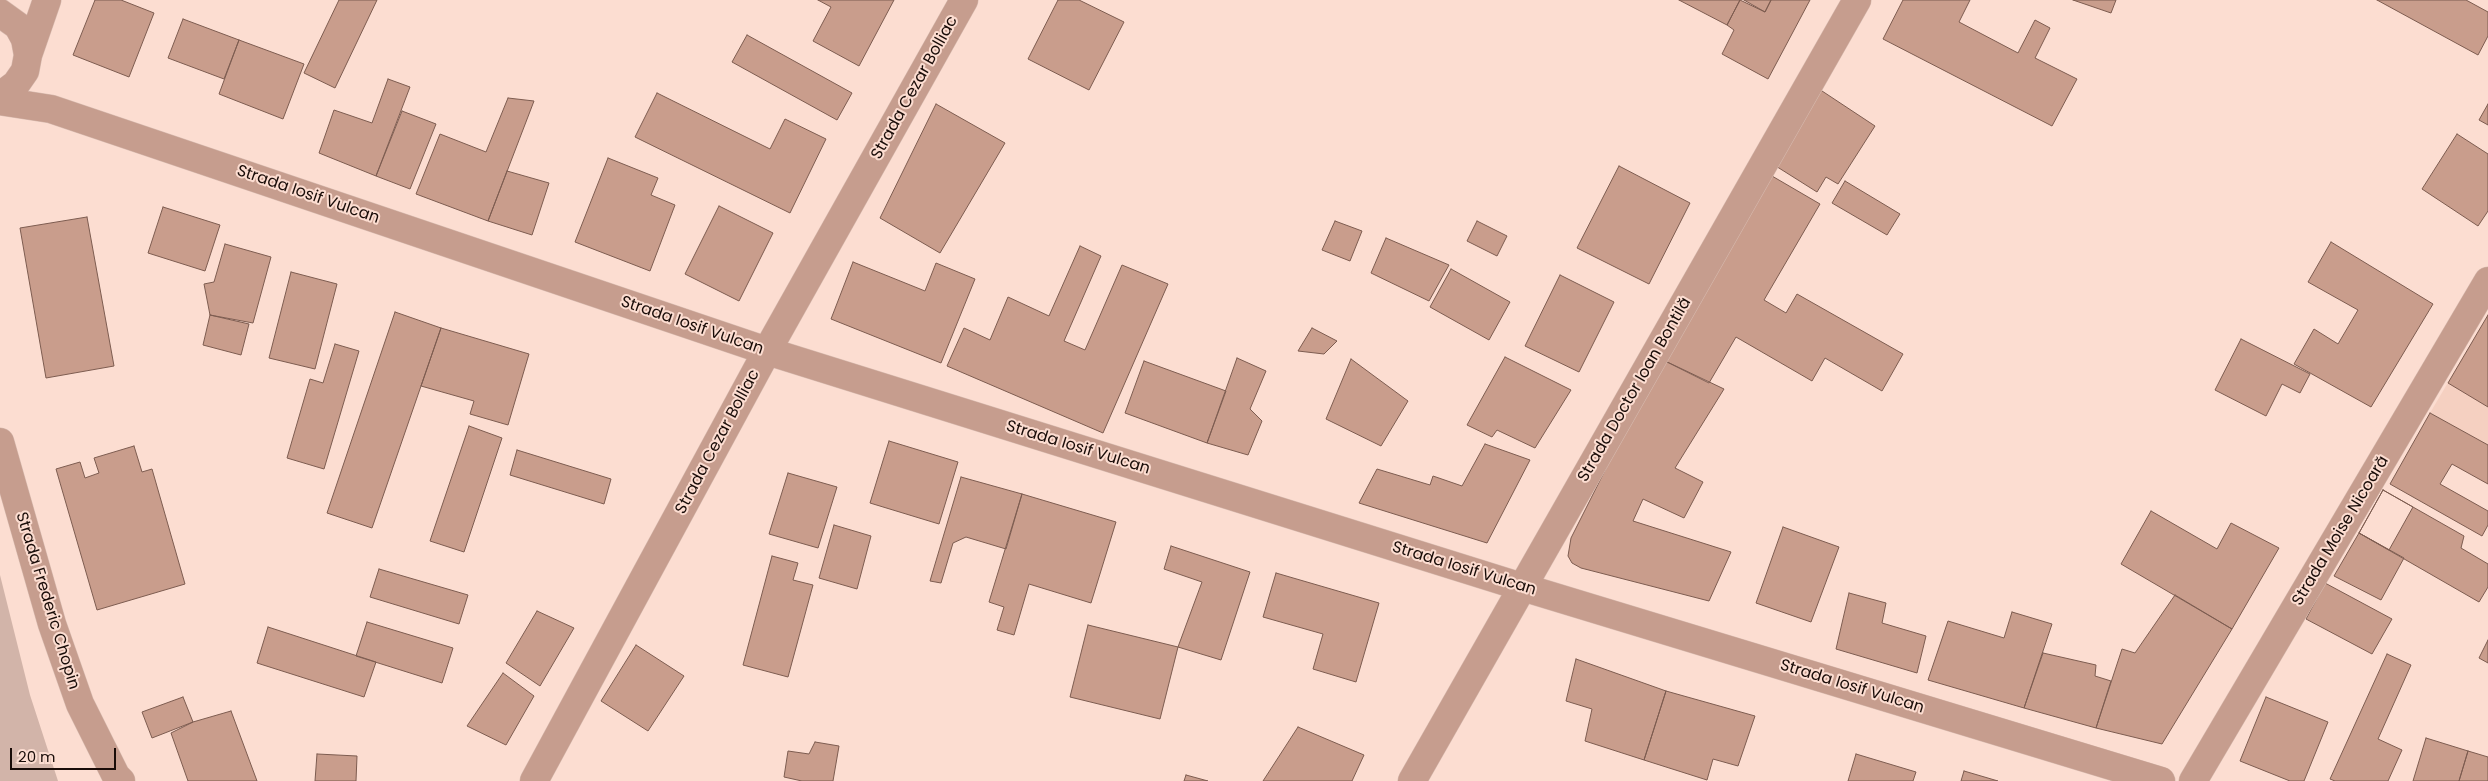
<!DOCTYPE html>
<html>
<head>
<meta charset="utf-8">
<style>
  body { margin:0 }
  #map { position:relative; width:2488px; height:781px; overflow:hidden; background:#fcddd1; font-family:Poppins,sans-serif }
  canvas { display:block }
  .scale { position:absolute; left:10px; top:748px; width:106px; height:22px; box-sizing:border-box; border:2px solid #190c08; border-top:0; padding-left:6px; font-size:15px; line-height:18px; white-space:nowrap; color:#190c08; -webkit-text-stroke:4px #fcddd1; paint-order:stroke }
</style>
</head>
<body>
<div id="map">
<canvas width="2488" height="781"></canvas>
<div class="scale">20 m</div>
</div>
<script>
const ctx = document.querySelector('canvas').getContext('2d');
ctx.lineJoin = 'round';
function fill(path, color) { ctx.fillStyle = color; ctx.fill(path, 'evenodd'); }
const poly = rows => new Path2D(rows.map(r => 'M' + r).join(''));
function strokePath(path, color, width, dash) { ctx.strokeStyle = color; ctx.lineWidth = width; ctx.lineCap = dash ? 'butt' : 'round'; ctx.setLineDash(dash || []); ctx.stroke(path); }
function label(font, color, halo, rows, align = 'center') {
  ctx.font = font + ' Poppins,sans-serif'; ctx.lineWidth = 4; ctx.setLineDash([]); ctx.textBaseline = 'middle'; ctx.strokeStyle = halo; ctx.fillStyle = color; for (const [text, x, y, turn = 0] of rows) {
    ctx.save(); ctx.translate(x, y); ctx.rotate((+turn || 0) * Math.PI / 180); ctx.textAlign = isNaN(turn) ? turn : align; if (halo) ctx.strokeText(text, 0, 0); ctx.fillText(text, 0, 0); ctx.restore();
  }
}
const built = poly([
  [2488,315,2488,445,2430,413]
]);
const green = poly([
  [0,575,30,695,58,781,0,781]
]);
const building = poly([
  [95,0,121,0,154,13,129,77,73,55,95,0],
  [339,0,377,0,335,88,304,73,339,0],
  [818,0,894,0,859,66,813,41,831,7,818,0],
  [1058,0,1079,0,1124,22,1089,90,1028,59,1058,0],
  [1679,0,1740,0,1727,25,1679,0],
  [1740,0,1765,12,1771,0,1810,0,1768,79,1722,54,1734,30,1727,25,1740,0],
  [1744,0,1771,0,1765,12,1744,0],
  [1903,0,1970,0,1959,22,2018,53,2035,20,2050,28,2035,58,2077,79,2052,126,1883,39,1903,0],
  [2073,0,2116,0,2111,13,2073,0],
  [2377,0,2466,0,2488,12,2488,36,2478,55,2377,0],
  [183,19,239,40,224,79,168,58,183,19],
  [747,35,852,93,837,120,732,62,747,35],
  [239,40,304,64,283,119,219,94,239,40],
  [388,79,410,87,376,176,319,153,334,110,372,123,388,79],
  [1819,89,1875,126,1838,184,1826,177,1817,192,1771,163,1819,89],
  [657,93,770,149,785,119,826,139,790,213,635,137,657,93],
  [508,98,534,101,488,221,416,194,440,134,486,152,508,98],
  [936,104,1005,143,940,253,880,218,936,104],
  [2488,104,2488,125,2479,120,2488,104],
  [402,111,436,124,410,189,376,176,402,111],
  [2457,134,2488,154,2488,211,2478,226,2422,189,2457,134],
  [608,158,658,178,651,195,675,205,650,271,575,242,608,158],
  [1619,166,1690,203,1649,284,1577,248,1619,166],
  [507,171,549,183,532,235,488,221,507,171],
  [1772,176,1820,204,1764,300,1786,313,1797,294,1903,354,1882,391,1825,358,1812,381,1736,337,1709,383,1661,359,1772,176],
  [1845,181,1900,214,1887,235,1832,203,1845,181],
  [719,206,773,233,739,301,685,274,719,206],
  [163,207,220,225,205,271,148,253,163,207],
  [87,217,114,366,46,378,20,228,87,217],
  [1335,221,1362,231,1350,261,1322,250,1335,221],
  [1477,221,1507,236,1497,256,1467,241,1477,221],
  [1386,238,1449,265,1429,301,1371,273,1386,238],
  [2331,242,2433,304,2371,407,2294,364,2314,329,2338,344,2358,310,2308,282,2331,242],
  [225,244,271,257,253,323,210,315,204,284,214,282,225,244],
  [1080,246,1101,256,1064,341,1085,350,1122,265,1168,284,1103,433,947,366,964,328,990,340,1008,297,1049,316,1080,246],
  [853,262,925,291,936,263,975,279,941,363,831,319,853,262],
  [1451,269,1510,302,1489,340,1430,307,1451,269],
  [291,272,337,284,315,369,269,358,291,272],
  [1560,275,1614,302,1579,372,1525,346,1560,275],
  [395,312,441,328,372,528,327,513,395,312],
  [210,315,249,324,241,355,203,345,210,315],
  [2488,315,2488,407,2448,383,2488,315],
  [441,328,529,354,508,425,470,414,474,401,421,386,441,328],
  [1312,328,1337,341,1324,354,1298,351,1312,328],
  [2241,339,2310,374,2300,393,2282,384,2266,416,2215,390,2241,339],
  [335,344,359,351,324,469,287,458,310,379,323,383,335,344],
  [1505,357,1571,390,1535,448,1497,430,1492,437,1467,425,1505,357],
  [1237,358,1266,371,1250,409,1262,421,1248,455,1207,443,1237,358],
  [1351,359,1408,401,1381,446,1326,419,1351,359],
  [1661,359,1724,389,1675,468,1703,482,1684,518,1643,499,1633,521,1731,552,1709,601,1581,568,1572,563,1568,556,1571,538,1661,359],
  [1144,361,1226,391,1207,443,1125,413,1144,361],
  [2430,413,2488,445,2488,484,2452,464,2440,484,2488,511,2488,525,2482,536,2390,484,2430,413],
  [469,426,502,438,464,552,430,541,469,426],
  [889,441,958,462,939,524,870,503,889,441],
  [1485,444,1530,460,1487,543,1359,503,1377,469,1430,485,1433,476,1462,486,1485,444],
  [134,446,142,472,152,469,185,584,97,610,56,469,80,462,85,478,99,473,94,458,134,446],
  [517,450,611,479,604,504,510,475,517,450],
  [788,473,837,487,818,548,769,534,788,473],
  [961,477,1022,494,1006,549,966,537,953,543,941,583,930,581,961,477],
  [2383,490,2464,536,2461,548,2488,564,2488,587,2479,602,2359,533,2383,490],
  [2383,490,2413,507,2389,550,2359,533,2383,490],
  [1022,494,1116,522,1091,603,1029,584,1014,635,997,630,1004,607,989,602,1022,494],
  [2151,511,2217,549,2231,523,2279,548,2232,629,2121,564,2151,511],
  [834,525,871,536,857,589,819,578,834,525],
  [1783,527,1839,547,1811,622,1756,603,1783,527],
  [2359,533,2404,558,2381,600,2334,576,2359,533],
  [1171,546,1250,572,1221,660,1178,647,1202,582,1164,569,1171,546],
  [772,556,798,563,793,580,813,585,788,677,743,665,772,556],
  [379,569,468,595,459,624,370,597,379,569],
  [1276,573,1379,603,1356,682,1313,669,1323,634,1263,617,1276,573],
  [2325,583,2392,619,2372,654,2306,619,2325,583],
  [1849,593,1886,603,1882,623,1926,636,1917,673,1836,649,1849,593],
  [2175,595,2232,629,2162,744,2096,728,2122,649,2135,653,2175,595],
  [537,611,574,628,540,686,506,663,537,611],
  [2012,612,2052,624,2024,708,1928,680,1948,621,2004,638,2012,612],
  [367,622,453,648,442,683,356,656,367,622],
  [1088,625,1178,647,1160,719,1070,697,1088,625],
  [268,627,376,662,364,697,257,663,268,627],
  [2488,640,2488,663,2479,658,2488,640],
  [636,645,684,676,648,731,601,701,636,645],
  [2043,653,2096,665,2095,676,2111,681,2096,728,2024,708,2043,653],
  [2387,654,2411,665,2378,739,2402,750,2388,781,2335,781,2330,779,2387,654],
  [1576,659,1666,691,1644,760,1585,741,1592,709,1566,701,1576,659],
  [503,673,534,696,506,745,467,726,503,673],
  [1666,691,1755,716,1738,766,1713,759,1707,780,1644,760,1666,691],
  [183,697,193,722,152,738,142,712,183,697],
  [2266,697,2328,722,2304,781,2290,781,2240,761,2266,697],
  [231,711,257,781,188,781,171,733,193,722,231,711],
  [1298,727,1364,755,1352,781,1263,781,1298,727],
  [2426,738,2468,751,2459,781,2413,781,2426,738],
  [815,742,839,746,833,781,802,781,784,777,788,751,809,754,815,742],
  [2468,751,2488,757,2488,781,2459,781,2468,751],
  [317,754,357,756,356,781,315,781,317,754],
  [1856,754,1916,772,1913,781,1848,781,1856,754],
  [1964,771,1998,781,1961,781,1964,771],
  [1186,775,1208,781,1184,781,1186,775]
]);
const minor = poly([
  [0,13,18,26,25,39,28,55,25,71,16,84,0,96],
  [28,55,47,0],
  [0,101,51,109,767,351,1522,587,2161,781],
  [0,442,52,624,80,704,116,776,121,781],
  [534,781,767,351,964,0],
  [1412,781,1857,0],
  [2193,781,2488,281]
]);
const streetNames = [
  ["Strada Cezar Bolliac",915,88,-61],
  ["Strada Iosif Vulcan",308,195,19],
  ["Strada Iosif Vulcan",692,326,19],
  ["Strada Doctor Ioan Bontilă",1635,390,-60],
  ["Strada Cezar Bolliac",718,442,-62],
  ["Strada Iosif Vulcan",1078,448,17],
  ["Strada Moise Nicoară",2341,531,-59],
  ["Strada Iosif Vulcan",1464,569,17],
  ["Strada Frederic Chopin",47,601,73],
  ["Strada Iosif Vulcan",1852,687,17]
];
fill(built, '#f5d0c1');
fill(green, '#d2b4a9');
fill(building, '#c99d8c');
strokePath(building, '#7d5c50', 1);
strokePath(minor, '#d8bcb1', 29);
strokePath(minor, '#c69d8e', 28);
label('16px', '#190c08', '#fcddd1', streetNames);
</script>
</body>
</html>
